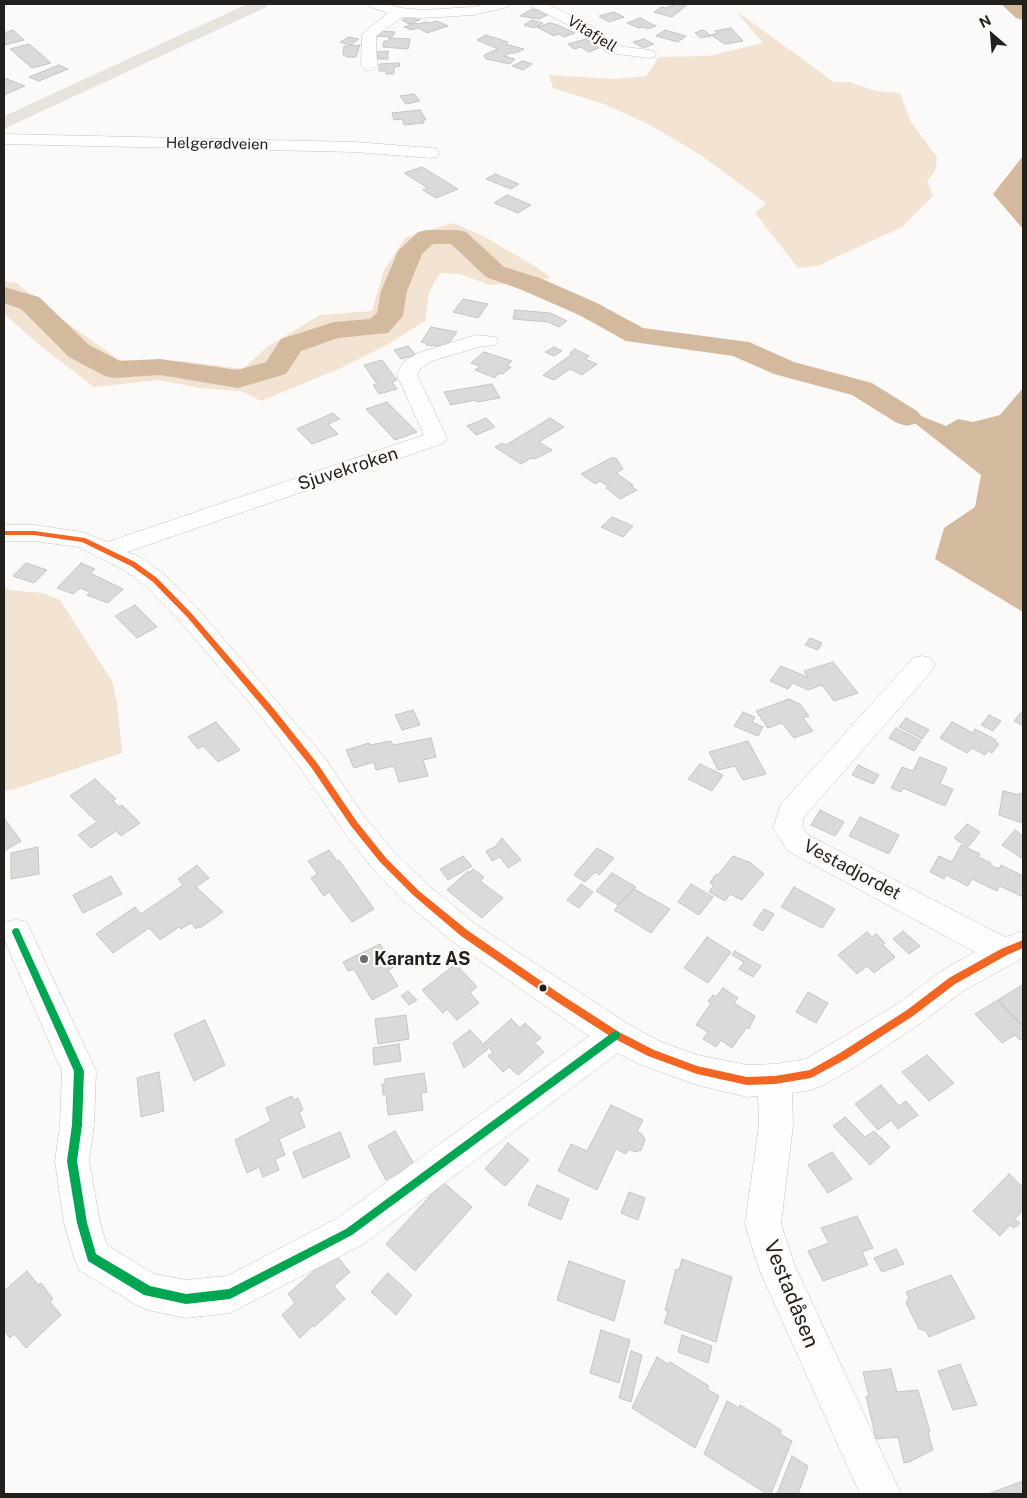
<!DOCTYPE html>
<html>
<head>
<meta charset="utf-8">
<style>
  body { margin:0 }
  #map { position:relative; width:1027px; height:1498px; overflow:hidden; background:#fcfaf8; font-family:"Public Sans",sans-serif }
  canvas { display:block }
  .frame { position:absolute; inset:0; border:5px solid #221f1d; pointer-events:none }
  .north { position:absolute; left:967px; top:10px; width:50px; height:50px; -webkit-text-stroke:4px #fefaf6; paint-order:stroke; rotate:333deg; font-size:14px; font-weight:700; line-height:20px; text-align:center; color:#221f1d }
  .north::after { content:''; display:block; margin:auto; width:18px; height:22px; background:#221f1d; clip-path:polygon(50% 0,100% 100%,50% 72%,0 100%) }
</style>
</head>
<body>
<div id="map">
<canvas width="1027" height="1498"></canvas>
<div class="frame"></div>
<div class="north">N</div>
</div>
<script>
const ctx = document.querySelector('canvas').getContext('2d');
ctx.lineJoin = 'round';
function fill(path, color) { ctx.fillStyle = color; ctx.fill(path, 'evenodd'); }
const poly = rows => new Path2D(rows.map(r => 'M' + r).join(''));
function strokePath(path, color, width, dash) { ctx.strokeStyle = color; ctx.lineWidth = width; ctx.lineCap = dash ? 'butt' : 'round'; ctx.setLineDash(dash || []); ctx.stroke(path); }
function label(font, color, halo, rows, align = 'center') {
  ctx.font = font + ' "Public Sans",sans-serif'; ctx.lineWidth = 4.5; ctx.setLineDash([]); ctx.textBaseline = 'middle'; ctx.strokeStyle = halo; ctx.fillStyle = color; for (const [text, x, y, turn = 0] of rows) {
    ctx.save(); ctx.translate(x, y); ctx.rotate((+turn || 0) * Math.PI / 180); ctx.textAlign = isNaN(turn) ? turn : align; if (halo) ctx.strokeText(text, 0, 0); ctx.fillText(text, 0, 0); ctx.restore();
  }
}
const green = poly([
  [736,11,834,82,850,82,876,91,900,93,911,122,937,157,935,171,927,181,933,196,902,227,817,266,798,268,755,213,766,203,699,154,648,124,604,104,553,88,549,75,614,79,646,76,659,57,709,56,763,43],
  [453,223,483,236,538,268,551,278,490,285,459,274,440,273,429,292,425,321,387,345,341,368,261,401,241,391,200,388,158,380,94,387,43,348,4,314,4,281,17,283,41,304,119,360,182,361,243,369,267,347,320,315,372,311,384,270,406,237],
  [4,586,9,590,43,593,60,600,112,681,117,702,122,753,15,789,4,791]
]);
const water = poly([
  [1023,156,1023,229,993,194],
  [1023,388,1023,612,935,559,944,528,975,507,981,475,907,417,911,412,946,426,958,419,973,422,1000,415]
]);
const river = poly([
  [1001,4,1022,4,1023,20,1016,18,1001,4],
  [427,230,457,230,466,232,504,267,540,278,597,303,643,328,749,342,794,362,872,383,917,411,922,417,917,423,907,426,897,423,852,395,774,374,733,356,626,341,579,315,522,290,486,277,451,244,433,244,422,254,407,291,403,316,388,333,338,338,301,351,286,374,238,388,160,375,115,378,105,376,69,357,21,309,4,303,4,287,39,297,89,345,120,361,160,359,237,370,266,362,281,339,334,322,370,319,377,313,381,291,398,251,418,232,427,230]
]);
const building = poly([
  [676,4,688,4,672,17,654,12,661,7,666,8,676,4],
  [532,9,545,12,542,13,547,15,539,19,520,16,532,9],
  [614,12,624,17,609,22,599,16,614,12],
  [411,17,420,20,409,24,402,20,411,17],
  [640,18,656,26,648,29,643,27,639,28,627,23,640,18],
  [532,20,543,23,534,28,524,25,532,20],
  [437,21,448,26,427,33,418,28,412,30,404,27,415,23,418,24,426,22,430,23,437,21],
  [550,23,558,25,575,33,564,37,559,34,554,36,537,27,550,23],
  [731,28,743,41,725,44,711,35,718,33,715,31,731,28],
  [13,30,24,40,5,45,4,33,13,30],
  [665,30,686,36,678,42,656,36,665,30],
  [702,30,705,31,711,36,701,38,695,33,702,30],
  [379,31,395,32,392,37,376,36,379,31],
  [486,35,508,42,505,44,524,49,516,53,510,53,504,56,515,59,510,64,486,59,484,55,498,49,477,40,486,35],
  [349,37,359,39,351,45,340,42,349,37],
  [389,38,410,39,408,49,383,47,384,41,388,41,389,38],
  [586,39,599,48,589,52,581,47,574,49,568,44,586,39],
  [644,39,654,44,643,48,633,42,644,39],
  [29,44,51,63,32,68,10,49,29,44],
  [360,45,356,57,346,57,346,55,343,55,344,46,360,45],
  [388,51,388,59,377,59,377,52,388,51],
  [523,61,532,64,523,70,512,66,523,61],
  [399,63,400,66,394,67,394,74,386,74,386,71,379,71,379,64,399,63],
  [59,65,68,69,39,81,29,77,59,65],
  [7,79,25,86,4,95,4,80,7,79],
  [414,94,420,101,406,104,400,96,414,94],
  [420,110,426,120,423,120,424,123,404,125,402,119,394,120,392,113,420,110],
  [422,167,458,189,436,198,423,190,428,188,404,173,422,167],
  [495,174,519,184,511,189,486,179,495,174],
  [507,195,531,205,518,213,494,203,507,195],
  [463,299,488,304,478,318,453,312,463,299],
  [515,310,550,313,567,321,559,327,548,322,513,319,515,310],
  [431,327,457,332,446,347,426,345,427,343,421,342,431,327],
  [408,346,416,355,401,359,394,350,408,346],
  [554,347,562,351,554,356,545,352,554,347],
  [575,349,589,356,585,359,597,364,582,375,570,369,554,380,543,375,572,354,570,353,575,349],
  [484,352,512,361,507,366,511,367,503,374,499,373,495,378,475,370,480,366,471,363,484,352],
  [382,360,397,380,392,382,397,389,379,394,373,385,377,384,364,365,382,360],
  [492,384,500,398,477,402,476,400,451,405,444,392,492,384],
  [387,402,417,432,395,440,366,409,387,402],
  [333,413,340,419,328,424,338,434,312,444,297,429,333,413],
  [486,418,495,427,476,435,467,426,486,418],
  [550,418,564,427,539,442,552,450,543,455,534,459,531,458,521,464,495,447,502,443,506,445,550,418],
  [611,458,616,458,623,469,616,473,633,485,631,486,637,490,620,499,606,488,609,487,600,481,595,484,581,474,611,458],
  [612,517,633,526,623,537,601,527,612,517],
  [26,563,47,570,34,583,13,576,26,563],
  [81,563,95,569,90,573,123,589,108,603,87,595,90,592,80,588,73,594,57,588,81,563],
  [135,605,157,627,137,638,115,616,135,605],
  [810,638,822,643,818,650,805,645,810,638],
  [833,662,858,693,834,701,822,685,808,690,793,683,788,689,770,681,781,666,807,677,808,677,804,671,833,662],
  [789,699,800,704,809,716,803,718,813,731,794,738,782,723,768,728,756,711,789,699],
  [413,710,420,725,402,730,395,715,413,710],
  [1023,710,1023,726,1014,721,1023,710],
  [743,712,755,717,752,722,763,727,758,736,734,726,743,712],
  [989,715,1001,721,993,731,981,725,989,715],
  [906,718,929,730,922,739,899,727,906,718],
  [216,722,240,750,218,762,203,746,198,749,188,737,216,722],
  [952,722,973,733,975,729,996,740,995,742,999,744,992,753,988,751,985,755,972,748,967,753,940,738,952,722],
  [896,728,921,741,914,751,889,738,896,728],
  [431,738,436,757,423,760,428,776,399,782,394,766,376,770,374,762,354,768,346,750,369,743,370,745,391,741,393,745,431,738],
  [748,741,766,774,743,780,735,766,718,770,709,752,748,741],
  [920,757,947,768,940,784,953,789,945,806,903,788,901,792,891,788,902,767,913,771,920,757],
  [700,764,723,775,712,791,688,779,700,764],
  [858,765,879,775,873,784,852,775,858,765],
  [95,779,116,799,113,801,119,807,122,805,140,823,121,836,116,831,91,848,78,835,97,822,70,796,95,779],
  [1003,791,1019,795,1019,793,1023,794,1022,823,999,815,1003,791],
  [820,810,844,822,835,836,811,825,820,810],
  [860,817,899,835,889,854,849,836,860,817],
  [4,818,21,841,4,851,4,818],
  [967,824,980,832,968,847,954,838,967,824],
  [1015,830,1023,836,1023,859,1002,845,1015,830],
  [502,838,521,860,508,868,500,857,492,861,486,851,495,847,502,838],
  [961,845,980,854,978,857,991,863,990,865,999,869,1001,865,1023,876,1023,897,1000,886,997,891,972,879,968,886,946,875,944,879,930,872,939,856,952,862,961,845],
  [38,847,39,874,11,879,11,853,38,847],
  [597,848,614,858,599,875,595,872,585,882,574,875,597,848],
  [329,850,337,861,339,860,374,909,352,922,329,892,324,896,311,878,316,875,317,873,308,861,329,850],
  [463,856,472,866,448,880,440,869,463,856],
  [733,856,751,863,764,874,742,900,730,894,725,901,709,892,714,885,710,883,716,874,718,875,733,856],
  [197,865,209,878,196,887,223,912,200,928,199,926,196,929,191,923,181,929,179,927,160,940,149,928,113,953,96,934,135,907,141,914,183,885,178,879,197,865],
  [473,869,484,877,480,881,503,898,482,918,447,890,468,871,469,873,473,869],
  [612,873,636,887,618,905,596,891,612,873],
  [111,876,122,894,83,913,73,895,111,876],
  [581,884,593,892,579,908,567,900,581,884],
  [691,884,713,897,699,915,678,902,691,884],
  [794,887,835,909,822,928,781,907,794,887],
  [634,889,670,909,651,933,614,910,634,889],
  [764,909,774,914,763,931,753,925,764,909],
  [903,931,920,946,909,954,893,939,903,931],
  [867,932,872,937,876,934,885,943,883,945,895,957,874,973,867,966,857,974,838,955,867,932],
  [707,937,731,952,708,983,684,968,707,937],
  [380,944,389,957,396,953,402,963,388,970,398,986,372,1000,354,969,348,971,343,962,380,944],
  [735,951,761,966,753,977,739,969,744,962,732,955,735,951],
  [456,964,477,987,470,993,479,1003,457,1020,447,1009,443,1013,422,990,456,964],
  [1022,985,1023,987,1023,1027,998,1000,1022,985],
  [723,988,738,998,734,1003,755,1016,749,1029,747,1027,732,1048,721,1040,716,1047,703,1039,708,1032,696,1025,711,1003,708,1001,713,995,716,997,723,988],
  [408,991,417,1000,409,1005,401,996,408,991],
  [808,992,828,1003,816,1023,796,1012,808,992],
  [998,1000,1023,1027,1023,1038,1020,1040,1015,1035,1002,1043,975,1014,998,1000],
  [406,1015,409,1039,378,1044,375,1019,406,1015],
  [511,1019,520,1028,525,1023,541,1038,535,1043,544,1052,518,1075,509,1067,503,1072,488,1056,493,1052,484,1043,511,1019],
  [205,1020,225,1065,194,1081,174,1034,205,1020],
  [470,1030,488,1049,464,1068,453,1043,470,1030],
  [399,1044,401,1061,374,1065,373,1048,399,1044],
  [927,1055,954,1083,929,1101,902,1072,927,1055],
  [159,1072,164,1111,141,1117,137,1078,159,1072],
  [424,1073,427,1092,421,1093,423,1110,388,1115,386,1094,383,1095,382,1084,385,1084,385,1079,424,1073],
  [881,1085,899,1106,906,1101,918,1115,898,1129,891,1120,878,1130,855,1104,881,1085],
  [292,1096,294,1100,298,1098,303,1110,299,1112,305,1127,279,1139,285,1155,275,1159,279,1170,263,1177,259,1167,247,1173,235,1140,271,1121,266,1108,292,1096],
  [611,1105,643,1120,637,1132,642,1134,645,1140,641,1150,635,1152,629,1149,626,1154,616,1149,597,1190,558,1171,571,1144,587,1151,611,1105],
  [845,1117,865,1137,874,1131,890,1147,870,1165,833,1126,845,1117],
  [395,1131,414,1164,386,1180,368,1146,395,1131],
  [340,1132,350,1157,303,1178,293,1152,340,1132],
  [508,1143,529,1160,505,1186,485,1169,508,1143],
  [832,1152,852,1179,828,1193,808,1165,832,1152],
  [1009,1174,1023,1187,1023,1210,1015,1219,1020,1223,1014,1228,1010,1225,1000,1236,973,1211,1009,1174],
  [443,1182,472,1207,415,1271,386,1244,443,1182],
  [537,1185,569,1199,561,1220,528,1205,537,1185],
  [629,1192,645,1198,638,1220,621,1213,629,1192],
  [857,1216,873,1248,862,1252,868,1265,823,1281,808,1251,829,1243,821,1228,857,1216],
  [896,1249,904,1264,882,1272,874,1258,896,1249],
  [334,1253,350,1272,334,1286,345,1299,314,1327,313,1325,300,1338,282,1315,295,1303,288,1294,334,1253],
  [682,1259,732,1277,716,1342,664,1323,668,1311,665,1310,676,1269,679,1270,682,1259],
  [569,1261,625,1281,614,1321,557,1300,569,1261],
  [27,1271,38,1285,41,1283,53,1299,50,1302,61,1315,26,1348,14,1334,10,1338,4,1330,4,1291,27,1271],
  [388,1273,412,1295,396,1315,371,1292,388,1273],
  [951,1275,975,1318,929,1337,926,1331,919,1329,906,1303,909,1298,906,1292,951,1275],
  [601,1330,630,1340,619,1383,590,1373,601,1330],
  [682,1335,712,1346,708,1363,678,1352,682,1335],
  [631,1351,642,1355,631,1402,619,1398,631,1351],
  [657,1357,668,1364,670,1362,709,1386,707,1389,719,1396,695,1448,632,1408,657,1357],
  [960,1364,977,1405,953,1410,938,1371,960,1364],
  [891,1369,897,1392,918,1390,930,1432,928,1433,933,1450,909,1462,904,1463,898,1437,876,1439,866,1396,869,1396,863,1372,891,1369],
  [727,1401,739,1408,740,1405,781,1430,780,1434,792,1441,771,1494,767,1494,704,1454,727,1401],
  [792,1456,808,1466,798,1494,777,1494,792,1456],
  [1023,1481,1023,1494,988,1494,1023,1481]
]);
const minor = poly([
  [368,4,388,4,401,8,422,10,473,7,486,4,510,4,508,7,473,15,422,18,402,17,376,36,377,66,374,69,369,71,364,69,361,66,362,34,388,13,370,7,368,4],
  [531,4,548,4,592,26,617,46,649,50,654,51,656,54,654,57,649,58,608,53,582,32,533,7,531,4],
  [4,134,355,142,431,148,437,149,439,153,437,157,431,158,355,152,4,144,4,134],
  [476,335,495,337,498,341,495,345,478,347,432,361,420,369,417,375,447,438,444,443,127,552,142,558,164,574,199,610,324,757,364,816,393,851,427,884,475,924,628,1024,661,1042,697,1055,747,1065,775,1064,806,1059,899,1003,941,971,975,952,788,851,773,828,781,804,913,658,922,656,931,658,935,665,931,672,804,817,802,826,808,835,1005,937,1023,931,1023,958,963,991,921,1023,855,1067,823,1085,811,1090,792,1093,793,1125,781,1224,794,1264,901,1494,860,1494,759,1269,745,1224,759,1125,758,1096,747,1097,697,1085,639,1064,618,1053,362,1245,230,1313,186,1318,148,1310,135,1304,79,1270,74,1257,64,1223,55,1161,60,1125,62,1071,4,939,5,923,16,919,27,923,96,1071,94,1125,89,1161,100,1223,107,1245,154,1274,186,1280,227,1276,336,1219,589,1036,453,942,405,902,373,869,344,832,304,773,262,718,181,622,146,586,124,570,78,547,34,541,4,541,4,525,34,525,83,532,107,542,424,435,397,375,401,366,404,362,418,353,476,335]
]);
const major = poly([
  [249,4,267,4,265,7,4,128,4,117,249,4]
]);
const bus1 = poly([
  [4,531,34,531,85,538,135,562,157,578,192,614,274,709,317,763,357,822,386,858,419,891,467,930,560,994,619,1032,654,1050,697,1066,747,1077,775,1076,810,1070,840,1053,907,1010,949,978,1001,949,1023,940,1023,948,1007,955,955,984,913,1016,846,1059,811,1078,775,1084,747,1085,697,1074,648,1056,613,1038,554,1000,461,936,413,895,380,862,351,826,311,767,268,713,188,618,153,582,131,566,82,542,34,535,4,535,4,531]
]);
const bus2 = poly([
  [16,928,19,929,20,932,84,1071,82,1125,77,1161,87,1223,96,1254,150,1286,186,1294,229,1289,346,1229,613,1032,616,1031,619,1032,620,1035,619,1038,352,1235,230,1299,186,1304,144,1295,88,1261,77,1223,67,1161,72,1125,74,1071,12,932,13,929,16,928]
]);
const markers = [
  [364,959,5,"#6e6c6a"],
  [543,988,4.5,"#221f1d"]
];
const farStreetnames = [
  ["Vitafjell",592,34,32],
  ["Helgerødveien",217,144,1]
];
const streetNames = [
  ["Sjuvekroken",348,469,-18],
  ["Vestadjordet",852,870,28]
];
const poiNames = [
  ["Karantz AS",374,959]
];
const nearStreetnames = [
  ["Vestadåsen",791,1294,68]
];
fill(green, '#f2e3d2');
fill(water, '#d3ba9e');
fill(river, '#d3ba9e');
fill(building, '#dcdad8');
strokePath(building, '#c6c4c1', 1);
strokePath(minor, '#c5c3c0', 1);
strokePath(major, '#d6d5d4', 1);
fill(minor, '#fffefe');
fill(major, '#e8e3dd');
fill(bus1, '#f26522');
fill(bus2, '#00a651');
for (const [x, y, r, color] of markers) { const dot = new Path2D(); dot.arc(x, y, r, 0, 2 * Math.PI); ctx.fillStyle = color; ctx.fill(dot); strokePath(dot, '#fefaf6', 2); }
label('15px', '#221f1d', '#fefaf6', farStreetnames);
label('18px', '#221f1d', '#fefaf6', streetNames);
label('bold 18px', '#221f1d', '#fefaf6', poiNames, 'left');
label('21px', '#221f1d', '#fefaf6', nearStreetnames);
</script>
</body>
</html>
